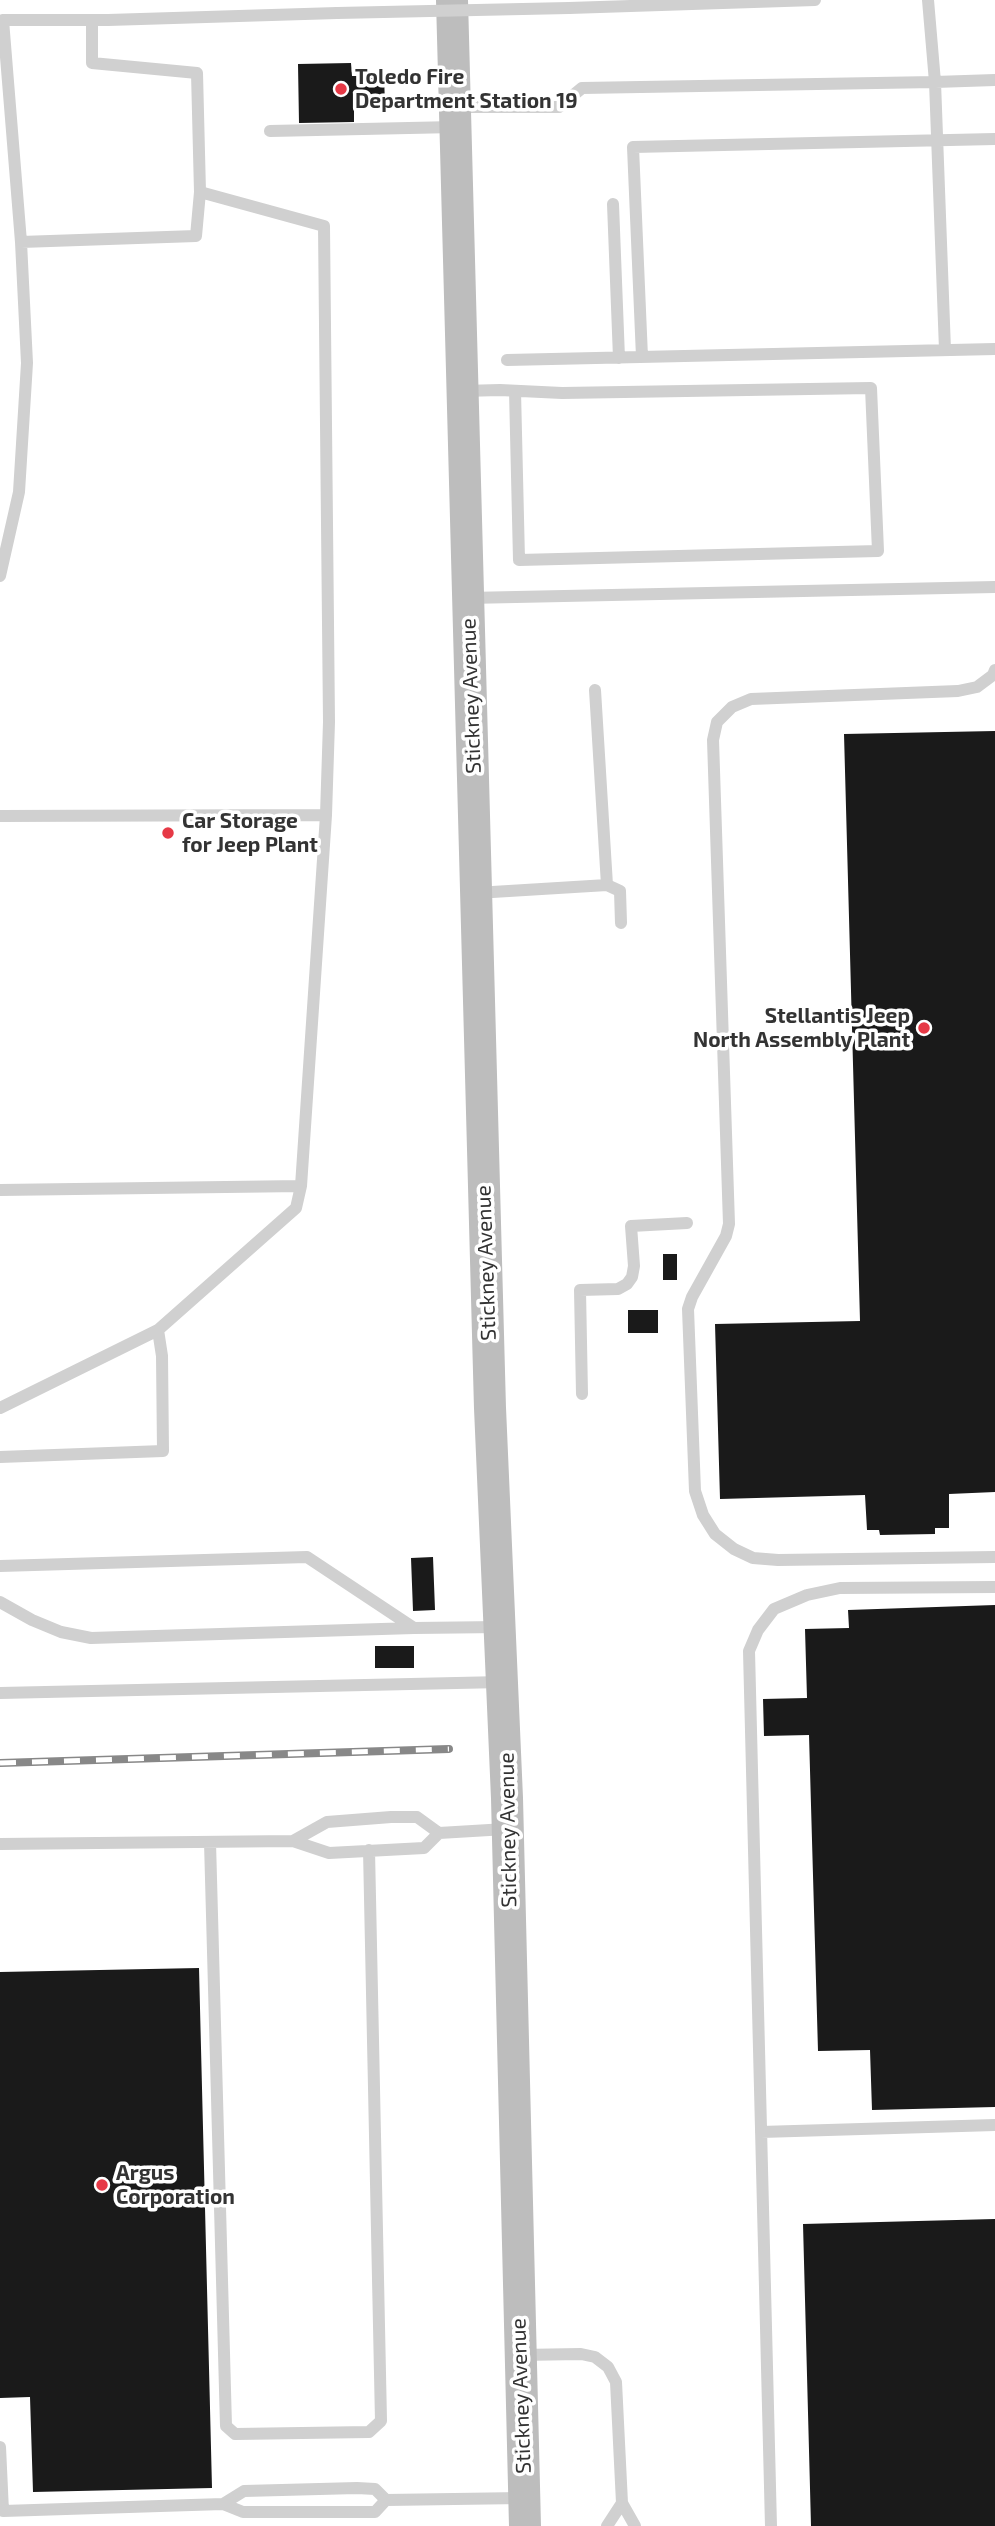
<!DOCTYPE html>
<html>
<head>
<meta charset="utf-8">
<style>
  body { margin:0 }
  canvas { display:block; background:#fff }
</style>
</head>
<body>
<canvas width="995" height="2526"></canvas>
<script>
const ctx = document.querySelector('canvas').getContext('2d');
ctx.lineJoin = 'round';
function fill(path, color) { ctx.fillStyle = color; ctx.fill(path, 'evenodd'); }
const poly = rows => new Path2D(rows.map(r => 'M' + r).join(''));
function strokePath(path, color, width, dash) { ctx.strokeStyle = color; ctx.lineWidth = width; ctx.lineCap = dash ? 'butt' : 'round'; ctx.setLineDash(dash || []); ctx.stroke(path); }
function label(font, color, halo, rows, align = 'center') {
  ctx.font = font + ' "Exo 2",sans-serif'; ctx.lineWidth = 7; ctx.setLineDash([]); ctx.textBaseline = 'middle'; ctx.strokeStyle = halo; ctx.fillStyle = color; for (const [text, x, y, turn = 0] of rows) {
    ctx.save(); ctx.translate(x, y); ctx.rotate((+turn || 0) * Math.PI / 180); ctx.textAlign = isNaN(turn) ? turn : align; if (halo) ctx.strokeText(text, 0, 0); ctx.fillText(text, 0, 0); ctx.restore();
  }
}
const building = poly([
  [351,63,352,76,384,76,385,104,354,104,354,122,299,123,298,64],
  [995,731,995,1492,949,1494,949,1528,935,1528,935,1534,880,1535,879,1530,867,1530,865,1495,720,1499,715,1324,860,1321,844,734],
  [663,1254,677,1254,677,1280,663,1280],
  [628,1310,658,1310,658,1333,628,1333],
  [433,1557,435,1610,413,1611,411,1558],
  [995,1605,995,2107,872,2110,870,2050,818,2051,809,1735,764,1736,763,1699,807,1698,805,1629,849,1628,848,1610],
  [375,1646,414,1646,414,1668,375,1668],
  [199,1968,212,2488,33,2492,30,2397,0,2398,0,1972],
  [995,2219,995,2526,811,2526,803,2224]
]);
const lane = poly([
  [569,8,815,0],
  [455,107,559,107,582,88,935,82,928,0],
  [270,131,455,127],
  [613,204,619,358],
  [21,242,196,236,200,192],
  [945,350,935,82,995,80],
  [642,357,633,147,995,139],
  [507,360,995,349],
  [463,391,500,390,562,393,871,388,878,551,519,560,515,391],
  [0,576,19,492,27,363,21,242,3,20,108,20,337,13],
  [468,598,995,587],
  [995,670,993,675,977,687,958,691,751,699,732,707,717,722,713,740,729,1224,726,1236,692,1297,688,1309,695,1491,703,1515,715,1534,734,1549,753,1558,778,1560,995,1557],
  [0,816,326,815],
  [607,885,620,891,621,923],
  [476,893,607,885,595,690],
  [0,1190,301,1186],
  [582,1394,580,1290,618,1289,627,1284,632,1277,634,1266,631,1226,687,1223],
  [0,1408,158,1330,296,1208,301,1186,326,815,329,722,324,226,200,192,197,73,92,63,92,20],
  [0,1457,163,1451,162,1356,158,1330],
  [0,1566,307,1557,414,1628,500,1627],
  [0,1602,32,1620,61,1632,91,1638,414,1628],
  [0,1693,502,1682],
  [293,1841,327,1822,391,1817,417,1817,439,1833,506,1829],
  [210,1842,226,2426,235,2434,369,2432,381,2421,369,1850],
  [0,1844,293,1841,329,1853,424,1848,439,1833],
  [761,2132,995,2125],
  [520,2355,581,2354,595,2357,608,2367,616,2382,622,2503,635,2526],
  [0,2447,3,2511,223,2504,243,2512,375,2512,386,2500],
  [223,2504,244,2491,357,2488,375,2489,386,2500,522,2498],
  [607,2526,622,2503],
  [771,2526,749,1651,758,1630,774,1609,807,1595,840,1588,995,1587]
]);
const secondary = poly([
  [452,0,490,1408,507,1798,525,2526]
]);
const rail = poly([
  [0,1763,449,1749]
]);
const laneBridge = poly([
  [337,13,569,8]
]);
const markers = [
  [341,89,7,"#e63946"],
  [168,833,7,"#e63946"],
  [924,1028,7,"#e63946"],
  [102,2185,7,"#e63946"]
];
const poiNames = [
  ["Toledo Fire",355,77],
  ["Department Station 19",355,101],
  ["Car Storage",182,821],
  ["for Jeep Plant",182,845],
  ["Stellantis Jeep",910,1016,"right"],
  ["North Assembly Plant",910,1040,"right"],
  ["Argus",116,2173],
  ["Corporation",116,2197]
];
const streetNames = [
  ["Stickney Avenue",471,696,-92],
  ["Stickney Avenue",486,1263,-92],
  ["Stickney Avenue",508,1830,-91],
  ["Stickney Avenue",521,2396,-92]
];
fill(building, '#1a1a1a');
strokePath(lane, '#d0d0d0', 12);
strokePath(secondary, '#bdbdbd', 32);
strokePath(rail, '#888', 8);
strokePath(rail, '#fff', 5, [16]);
strokePath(laneBridge, '#d0d0d0', 12);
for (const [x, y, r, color] of markers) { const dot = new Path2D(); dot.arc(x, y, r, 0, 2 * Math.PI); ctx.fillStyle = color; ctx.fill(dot); strokePath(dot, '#fff', 2.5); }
label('bold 21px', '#333', '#fff', poiNames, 'left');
label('21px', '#333', '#fff', streetNames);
</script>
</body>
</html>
